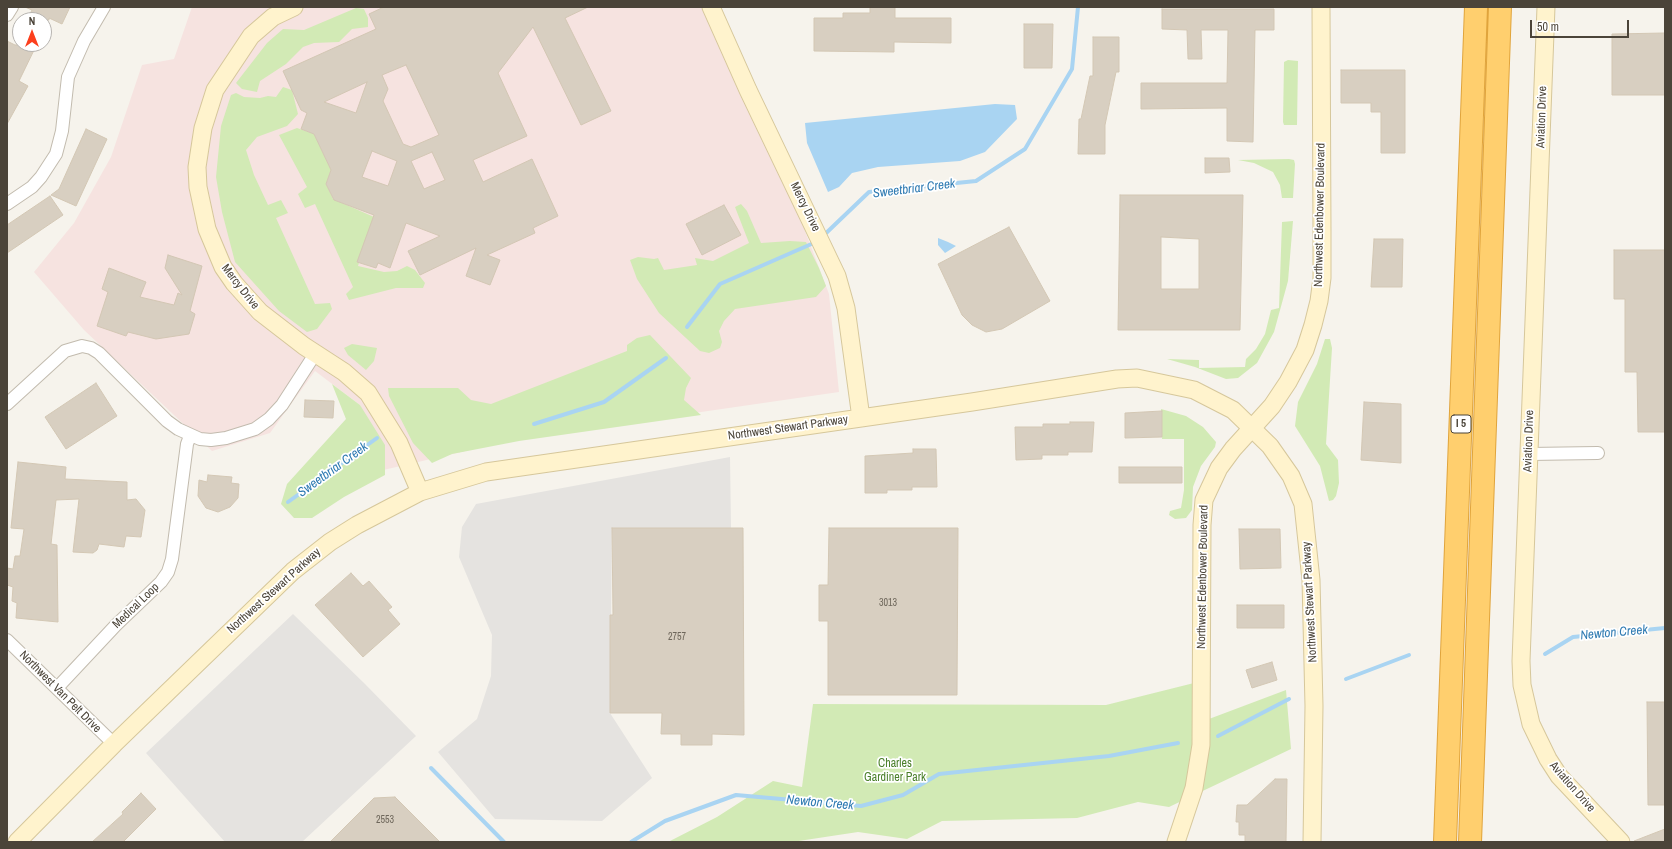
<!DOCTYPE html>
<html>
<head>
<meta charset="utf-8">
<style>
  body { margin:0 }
  #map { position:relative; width:1672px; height:849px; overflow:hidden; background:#f6f3ec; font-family:"Archivo Narrow",sans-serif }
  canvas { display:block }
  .frame { position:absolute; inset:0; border:8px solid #4b4439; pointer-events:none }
  .north { position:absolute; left:12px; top:12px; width:40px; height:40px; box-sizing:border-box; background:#fff; border:1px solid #b7b4b0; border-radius:50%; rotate:0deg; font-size:11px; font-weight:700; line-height:16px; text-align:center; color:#4b4439 }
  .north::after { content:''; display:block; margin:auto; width:14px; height:18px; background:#fc3f1d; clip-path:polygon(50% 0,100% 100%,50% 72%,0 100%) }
  .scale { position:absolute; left:1530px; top:20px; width:99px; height:18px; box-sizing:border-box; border:2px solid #4b4439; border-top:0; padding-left:5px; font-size:12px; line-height:14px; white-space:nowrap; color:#4b4439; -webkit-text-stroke:3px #fff; paint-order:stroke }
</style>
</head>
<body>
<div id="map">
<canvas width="1672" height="849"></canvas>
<div class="frame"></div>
<div class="north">N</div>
<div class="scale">50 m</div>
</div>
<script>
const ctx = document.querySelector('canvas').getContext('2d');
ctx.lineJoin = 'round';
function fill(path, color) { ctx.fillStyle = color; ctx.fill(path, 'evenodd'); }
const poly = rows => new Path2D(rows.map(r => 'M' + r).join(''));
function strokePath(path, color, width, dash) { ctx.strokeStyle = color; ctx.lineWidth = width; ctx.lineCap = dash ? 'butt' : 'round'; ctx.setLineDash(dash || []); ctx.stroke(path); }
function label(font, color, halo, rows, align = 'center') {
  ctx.font = font + ' "Archivo Narrow",sans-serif'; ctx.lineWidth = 3.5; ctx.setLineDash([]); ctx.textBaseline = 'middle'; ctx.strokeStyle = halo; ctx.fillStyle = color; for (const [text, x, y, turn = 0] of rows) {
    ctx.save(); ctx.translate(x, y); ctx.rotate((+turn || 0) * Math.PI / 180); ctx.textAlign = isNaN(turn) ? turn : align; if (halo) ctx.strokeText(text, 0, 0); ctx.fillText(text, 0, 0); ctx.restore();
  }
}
const medical = poly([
  [192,7,701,7,802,223,829,294,839,392,522,438,379,471,360,405,315,371,270,433,212,451,84,330,34,272,74,223,111,157,142,65,174,59]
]);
const green = poly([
  [356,8,364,9,368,18,368,27,352,29,339,42,314,43,303,47,286,64,260,81,257,92,242,89,236,83,267,43,283,29,304,30],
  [1288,60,1298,61,1297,125,1284,125,1283,122,1284,62],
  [283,87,292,90,298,114,287,126,257,137,246,150,254,175,268,205,281,200,288,213,276,218,315,304,330,303,332,309,317,329,307,332,279,311,235,262,222,212,216,177,221,126,231,95,236,93,244,97,260,98,268,96,276,97],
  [297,128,314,134,331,170,326,184,333,199,374,217,358,266,384,272,397,271,407,266,415,270,425,283,423,288,396,288,349,300,346,294,353,287,315,204,305,208,298,194,307,187,279,135],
  [1289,159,1294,160,1295,164,1293,198,1282,198,1280,185,1273,172,1254,163,1238,160],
  [741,204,747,211,761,243,790,241,806,242,819,268,826,286,816,297,735,309,724,321,719,331,722,342,720,348,709,353,700,351,659,313,637,279,630,260,638,257,654,259,658,258,664,270,697,265,695,258,713,261,749,243,735,207],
  [1293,221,1288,281,1274,332,1257,363,1238,378,1226,379,1195,367,1167,359,1199,360,1199,368,1245,367,1246,359,1256,349,1265,334,1271,310,1279,308,1282,222],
  [650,335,691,378,686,388,684,400,701,415,519,441,452,454,432,463,413,443,389,396,388,388,458,388,471,400,491,404,627,351,627,345,637,338],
  [1325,339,1330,339,1332,348,1326,444,1338,460,1339,483,1336,496,1333,500,1329,501,1320,466,1295,426,1298,402,1317,364],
  [352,344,377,348,374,361,366,370,348,355,344,348],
  [332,384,360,405,385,445,385,475,344,497,312,518,294,518,281,504,287,484,346,419],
  [1161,409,1186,416,1203,427,1216,442,1215,447,1201,466,1193,487,1192,510,1186,518,1175,519,1169,515,1170,511,1181,508,1184,490,1184,439,1162,439],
  [1202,681,1201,722,1286,690,1291,749,1169,807,1138,802,1077,818,942,821,907,839,858,832,792,842,668,842,717,817,773,781,802,787,813,704,1106,705]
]);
const parking = poly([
  [730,457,731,528,612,528,610,713,652,778,602,821,495,819,438,752,477,719,491,676,492,635,459,557,462,527,476,504],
  [293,614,365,684,416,736,302,842,225,842,146,753]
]);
const water = poly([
  [995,104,1015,105,1017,119,985,152,960,161,878,167,852,173,839,187,828,192,807,143,805,123],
  [938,238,948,242,956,246,945,253,938,245]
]);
const stream = poly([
  [823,236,869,192,976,181,1025,149,1072,69,1078,7],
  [687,327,720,284,816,242],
  [534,424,604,402,666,358],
  [288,502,377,438],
  [1545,654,1573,637,1665,628],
  [1346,679,1409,655],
  [1218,736,1289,699],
  [431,768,504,842],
  [631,842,665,821,736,795,861,806,903,795,939,774,1109,756,1178,743]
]);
const building = poly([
  [25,7,70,7,62,24,49,18,49,20,27,20,32,10,25,7],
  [384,7,588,7,565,18,611,111,581,125,533,27,498,73,527,136,473,160,483,182,532,159,558,216,533,228,535,233,487,255,500,260,490,285,466,276,476,248,420,275,408,251,440,236,406,223,390,268,378,263,376,268,357,262,374,215,334,200,326,184,331,170,314,134,301,129,307,113,301,110,283,71,376,29,369,14,384,7],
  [406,65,439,135,411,147,403,144,383,101,388,89,382,75,406,65],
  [367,82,356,113,324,102,367,82],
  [372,151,397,161,388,186,362,177,372,151],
  [432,152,445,180,424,189,411,161,432,152],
  [870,7,895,7,895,18,951,18,951,43,894,42,894,52,814,51,814,18,843,18,843,13,870,13,870,7],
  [1162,9,1274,9,1274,30,1255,30,1253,142,1227,141,1227,108,1141,109,1141,83,1227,83,1228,30,1201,30,1202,59,1188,59,1187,30,1162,29,1162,9],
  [1024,24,1053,24,1052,68,1024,68,1024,24],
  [1665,33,1665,95,1612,95,1612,34,1665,33],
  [1093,37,1119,37,1119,72,1116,72,1105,125,1105,154,1078,154,1079,119,1081,119,1090,76,1093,76,1093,37],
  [7,41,15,45,37,44,19,81,28,86,7,124,7,41],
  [1341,70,1405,70,1405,153,1381,153,1381,112,1371,112,1371,103,1341,103,1341,70],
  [86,129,107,139,76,206,51,195,59,189,86,129],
  [1205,158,1229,158,1230,172,1205,173,1205,158],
  [1120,195,1243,195,1240,330,1118,330,1120,195],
  [1161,237,1199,239,1199,289,1161,289,1161,237],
  [50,196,63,215,7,253,7,225,50,196],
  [724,205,741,235,702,255,686,224,724,205],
  [1009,227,1050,301,1002,329,986,332,972,325,962,315,938,264,1009,227],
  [1374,239,1403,239,1402,287,1371,287,1374,239],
  [1614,250,1665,250,1665,432,1638,432,1637,372,1625,372,1625,299,1614,299,1614,250],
  [168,255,202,266,190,311,195,314,189,334,156,339,128,332,126,336,97,326,108,292,102,289,109,268,146,282,140,297,174,305,178,293,182,295,165,268,168,255],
  [96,383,117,416,66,449,45,417,96,383],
  [305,400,334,401,333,418,304,417,305,400],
  [1364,402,1401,404,1401,463,1361,460,1364,402],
  [1162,411,1162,437,1125,438,1125,413,1162,411],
  [1070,422,1094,422,1092,452,1068,452,1068,455,1042,455,1042,459,1016,460,1015,427,1043,427,1043,424,1070,424,1070,422],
  [913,449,936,449,937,487,912,487,912,490,887,490,887,493,865,493,865,456,913,453,913,449],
  [18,462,66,467,65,479,127,482,127,500,136,499,145,510,141,537,126,536,124,547,99,544,97,550,93,553,73,552,79,499,56,500,51,544,57,545,58,622,16,618,17,603,12,601,13,587,7,585,7,568,13,569,15,556,20,556,24,529,11,528,18,462],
  [1119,467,1182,467,1182,483,1119,483,1119,467],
  [208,475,232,477,231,483,239,484,238,498,230,507,218,512,206,508,198,496,199,480,207,482,208,475],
  [612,528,743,528,744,735,712,734,712,745,681,745,681,734,661,734,662,713,610,713,610,615,613,615,612,528],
  [829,528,958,528,957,695,828,695,828,621,819,621,819,585,828,585,829,528],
  [1239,529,1280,529,1281,568,1240,569,1239,529],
  [351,573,363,586,369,581,392,607,388,610,400,624,363,657,315,605,351,573],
  [1237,605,1284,605,1284,628,1237,628,1237,605],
  [1272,662,1277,680,1252,688,1246,670,1272,662],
  [1647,702,1665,702,1665,805,1648,805,1647,702],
  [1275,779,1287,779,1286,842,1245,842,1245,835,1239,835,1239,822,1236,822,1237,805,1247,805,1275,779],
  [141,793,156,809,123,842,92,842,123,814,122,812,141,793],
  [395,797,440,842,330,842,374,798,395,797],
  [1665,829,1665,842,1634,842,1634,841,1665,829]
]);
const street = poly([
  [7,15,12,7],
  [7,204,32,187,41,177,56,154,62,131,68,77,84,41,104,7],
  [7,404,65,351,82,346,91,348,99,353,167,421,178,429,200,439,211,440,226,438,255,429,269,419,282,405,315,354],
  [1529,454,1598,453],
  [7,640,114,744],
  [57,688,116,625,161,582,168,572,172,559,187,444,190,436]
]);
const secondary = poly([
  [294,7,273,17,251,36,215,90,203,128,197,167,198,187,207,229,223,267,234,283,260,312,304,346,344,372,368,393,399,443,420,492],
  [711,7,748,90,837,276,846,308,861,418],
  [1546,7,1521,661,1522,685,1531,724,1548,759,1559,776,1621,842],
  [17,842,114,744,293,571,330,542,357,525,420,492,486,472,972,402,1117,379,1137,378,1194,390,1233,410,1270,446,1291,476,1303,504,1311,580,1314,706,1312,842],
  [1176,842,1194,788,1201,745,1202,525,1204,500,1219,468,1233,449,1272,406,1288,382,1305,350,1313,325,1319,301,1322,278,1322,231,1321,7]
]);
const highway = poly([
  [1445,842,1476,7],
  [1470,842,1500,7]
]);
const numberNames = [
  ["3013",888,603],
  ["2757",677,637],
  ["2553",385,820]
];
const shields = [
  [1461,424,20]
];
const shieldNames = [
  ["I 5",1461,424]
];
const streetNames = [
  ["Aviation Drive",1542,117,-88],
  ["Mercy Drive",805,207,64],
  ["Northwest Edenbower Boulevard",1320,215,-89],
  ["Mercy Drive",240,287,52],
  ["Northwest Stewart Parkway",788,428,-8],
  ["Aviation Drive",1529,441,-88],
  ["Northwest Edenbower Boulevard",1203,577,-89],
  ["Northwest Stewart Parkway",274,591,-42],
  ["Northwest Stewart Parkway",1310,602,-93],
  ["Medical Loop",136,606,-44],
  ["Northwest Van Pelt Drive",60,692,45],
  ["Aviation Drive",1572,787,49]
];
const parkNames = [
  ["Charles",895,764],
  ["Gardiner Park",895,778]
];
const waterNames = [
  ["Sweetbriar Creek",914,189,-7],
  ["Sweetbriar Creek",333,470,-36],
  ["Newton Creek",1614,633,-5],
  ["Newton Creek",820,803,5]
];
fill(medical, '#f6e3e0');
fill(green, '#d2eab5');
fill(parking, '#e5e3e0');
fill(water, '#a9d4f2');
strokePath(stream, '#a9d4f2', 4);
fill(building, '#d8cfc1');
strokePath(building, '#d3c7b4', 1);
strokePath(street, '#c2bbae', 14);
strokePath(secondary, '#d6c79b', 19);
strokePath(highway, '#e0a43c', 24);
strokePath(street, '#fff', 12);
strokePath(secondary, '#fff3cd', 17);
strokePath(highway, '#ffcf6e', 22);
label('10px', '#6e675b', null, numberNames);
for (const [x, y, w] of shields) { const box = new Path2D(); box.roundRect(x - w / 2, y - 9, w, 18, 3); ctx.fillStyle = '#fff'; ctx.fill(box); strokePath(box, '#4b4439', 1); }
label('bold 11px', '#4b4439', null, shieldNames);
label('12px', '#4b4439', '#fff', streetNames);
label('12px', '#4a7f2a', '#fff', parkNames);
label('italic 13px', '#2e7ab2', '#fff', waterNames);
</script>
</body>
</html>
